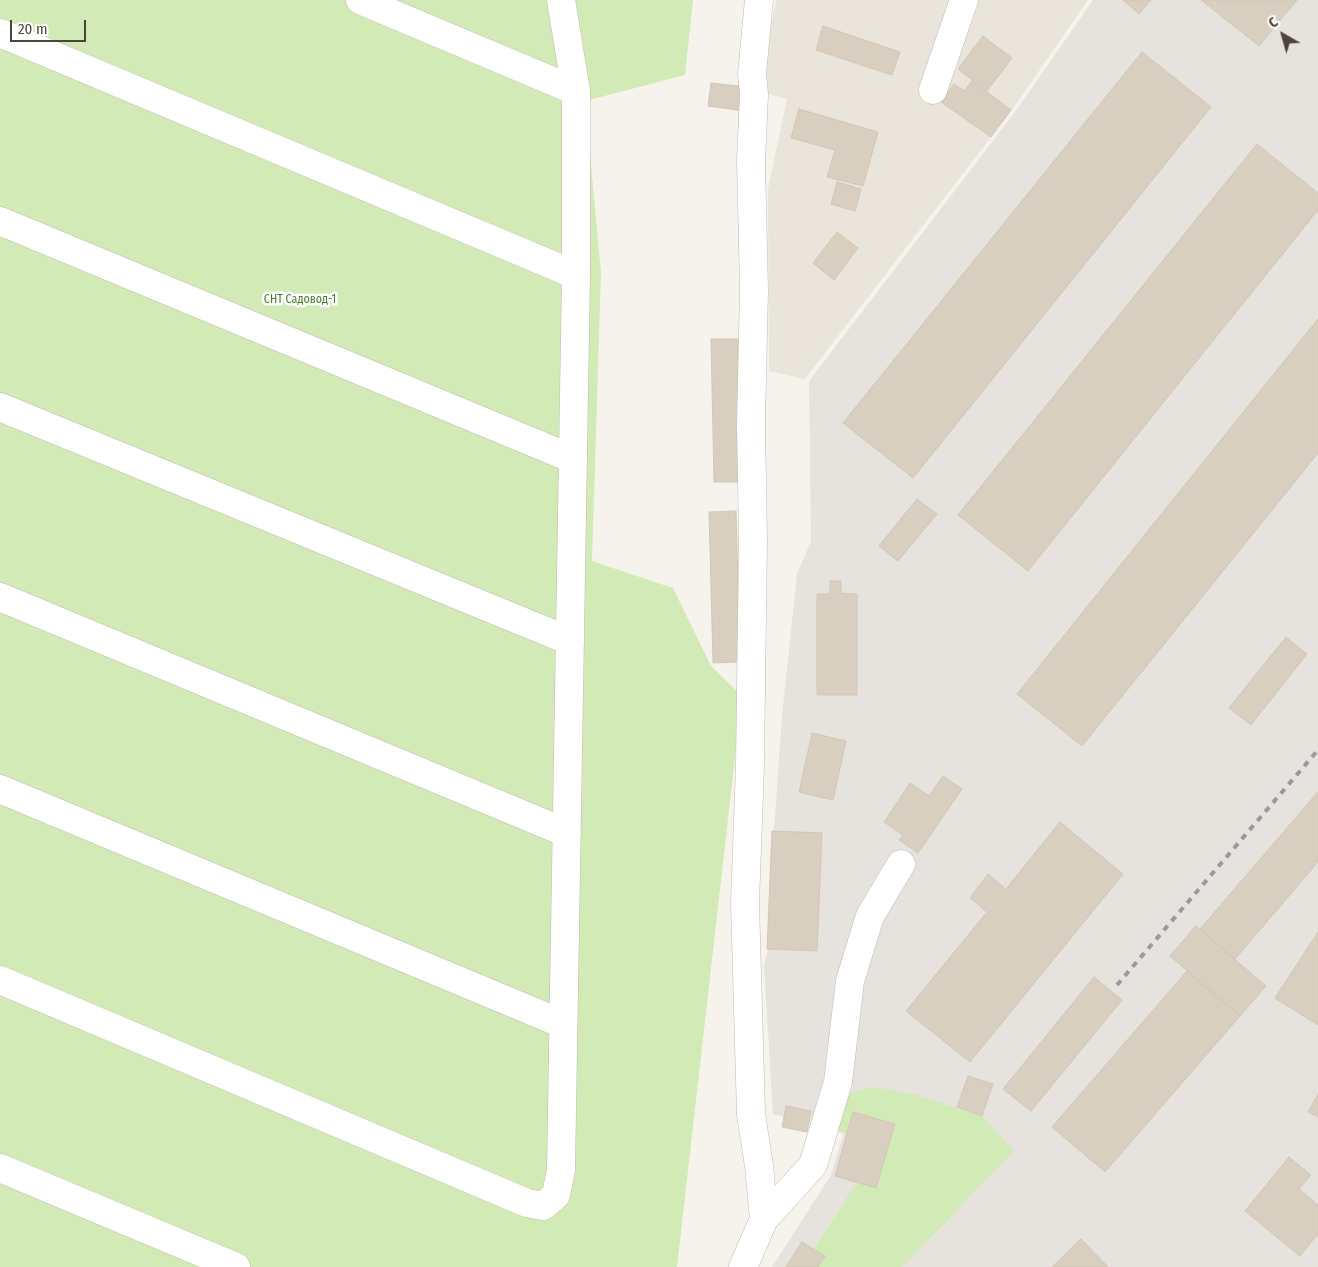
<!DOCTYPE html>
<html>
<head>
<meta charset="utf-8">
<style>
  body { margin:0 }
  #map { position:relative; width:1318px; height:1267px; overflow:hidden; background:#f6f3ec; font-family:"Fira Sans Condensed",sans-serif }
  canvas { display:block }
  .north { position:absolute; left:1258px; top:10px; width:50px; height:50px; -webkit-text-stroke:4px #fff; paint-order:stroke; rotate:322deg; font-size:14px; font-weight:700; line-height:20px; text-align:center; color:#4b4439 }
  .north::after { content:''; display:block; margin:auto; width:18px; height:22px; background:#4b4439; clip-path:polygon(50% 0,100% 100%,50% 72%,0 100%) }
  .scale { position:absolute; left:10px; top:20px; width:76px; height:22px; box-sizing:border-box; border:2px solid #4b4439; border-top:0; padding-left:6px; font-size:15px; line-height:18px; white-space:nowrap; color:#4b4439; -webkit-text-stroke:4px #fff; paint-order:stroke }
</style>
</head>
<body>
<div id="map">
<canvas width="1318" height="1267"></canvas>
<div class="north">С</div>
<div class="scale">20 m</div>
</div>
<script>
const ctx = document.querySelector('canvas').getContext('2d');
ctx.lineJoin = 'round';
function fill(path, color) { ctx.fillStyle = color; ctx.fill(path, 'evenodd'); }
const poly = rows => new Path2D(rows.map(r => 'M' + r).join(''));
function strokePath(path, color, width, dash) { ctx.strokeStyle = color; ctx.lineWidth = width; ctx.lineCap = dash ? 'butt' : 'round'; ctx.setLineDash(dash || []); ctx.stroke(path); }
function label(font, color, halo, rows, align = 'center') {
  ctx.font = font + ' "Fira Sans Condensed",sans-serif'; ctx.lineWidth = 5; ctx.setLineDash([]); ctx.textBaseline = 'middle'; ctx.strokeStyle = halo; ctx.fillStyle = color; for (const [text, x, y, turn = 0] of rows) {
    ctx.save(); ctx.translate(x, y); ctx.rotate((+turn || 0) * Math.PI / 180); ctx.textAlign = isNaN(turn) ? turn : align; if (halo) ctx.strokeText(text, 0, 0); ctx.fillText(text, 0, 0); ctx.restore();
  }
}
const residential = poly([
  [776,0,1088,0,1012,110,805,379,769,371,768,189,787,99,759,91]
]);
const industrial = poly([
  [1093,0,1318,0,1318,1267,772,1267,831,1175,844,1132,773,1114,764,966,768,949,774,831,782,716,797,574,811,541,809,381,1015,112]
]);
const green = poly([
  [0,0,693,0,685,75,585,101,601,273,592,561,673,588,711,666,742,696,677,1267,0,1267],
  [874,1087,913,1094,982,1116,1014,1151,902,1267,818,1267,825,1256,814,1249,857,1182,847,1134,834,1131,844,1098,853,1092]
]);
const building = poly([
  [1123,0,1151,0,1139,14,1123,0],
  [1201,0,1297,0,1259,46,1201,0],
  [823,26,900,52,892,75,816,50,823,26],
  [983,36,1012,58,987,91,958,69,983,36],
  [1142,52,1211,107,913,478,843,423,1142,52],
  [972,81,1011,110,991,137,941,102,954,84,964,91,972,81],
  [711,83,747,87,744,111,708,106,711,83],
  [799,109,878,132,863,186,827,177,835,150,791,138,799,109],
  [1257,144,1318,193,1318,210,1028,571,958,515,1257,144],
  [837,182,861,189,855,211,831,204,837,182],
  [837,232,858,248,834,280,813,263,837,232],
  [1318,319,1318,453,1082,746,1017,694,1318,319],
  [711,339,738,339,741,482,714,482,711,339],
  [917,499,937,514,898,561,879,546,917,499],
  [736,511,740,662,713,663,709,512,736,511],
  [830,581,841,581,841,593,857,594,857,695,817,695,817,594,830,594,830,581],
  [1286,637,1307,654,1251,725,1229,708,1286,637],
  [812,733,846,741,833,800,799,792,812,733],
  [943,776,962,789,918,853,899,840,903,835,884,822,910,783,929,796,943,776],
  [1318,792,1318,862,1235,959,1200,929,1318,792],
  [1060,822,1123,874,970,1062,906,1011,987,912,970,898,988,874,1006,889,1060,822],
  [772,831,822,833,817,951,767,949,772,831],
  [1196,926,1266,986,1240,1016,1170,956,1196,926],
  [1318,932,1318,1025,1275,998,1318,932],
  [1187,971,1240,1016,1105,1172,1052,1127,1187,971],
  [1094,977,1122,1000,1031,1111,1003,1089,1094,977],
  [968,1076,993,1084,982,1116,957,1107,968,1076],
  [1318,1094,1318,1117,1308,1112,1318,1094],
  [786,1106,811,1111,807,1132,782,1127,786,1106],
  [853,1112,895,1124,876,1188,835,1176,853,1112],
  [1289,1157,1311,1175,1299,1189,1318,1205,1318,1234,1300,1256,1245,1211,1289,1157],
  [1081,1239,1108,1267,1052,1267,1081,1239],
  [802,1242,825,1256,818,1267,786,1267,802,1242]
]);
const minor = poly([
  [360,0,576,91],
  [759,0,752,74,754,94,751,161,754,290,751,424,753,540,750,765,745,903,751,1114,759,1166,764,1219],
  [0,33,576,275],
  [933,90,964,0],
  [0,221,573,459],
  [0,407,570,641],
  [0,597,567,833],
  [0,789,563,1024],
  [0,980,527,1203,543,1206,556,1195,561,1170,576,275,576,91,561,0],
  [0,1168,236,1267],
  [743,1267,764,1219,813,1165,838,1082,850,981,870,916,901,864]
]);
const rail = poly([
  [1117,985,1318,750]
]);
const parkNames = [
  ["СНТ Садовод-1",300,300]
];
fill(residential, '#eae5da');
fill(industrial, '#e6e2dd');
fill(green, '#d2eab5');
fill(building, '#d8cfc1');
strokePath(building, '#d3c7b4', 1);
strokePath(minor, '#c2bbae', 29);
strokePath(minor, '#fff', 28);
strokePath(rail, '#9a9a9a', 4, [6, 6]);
label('12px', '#4a7f2a', '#fff', parkNames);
</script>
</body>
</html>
